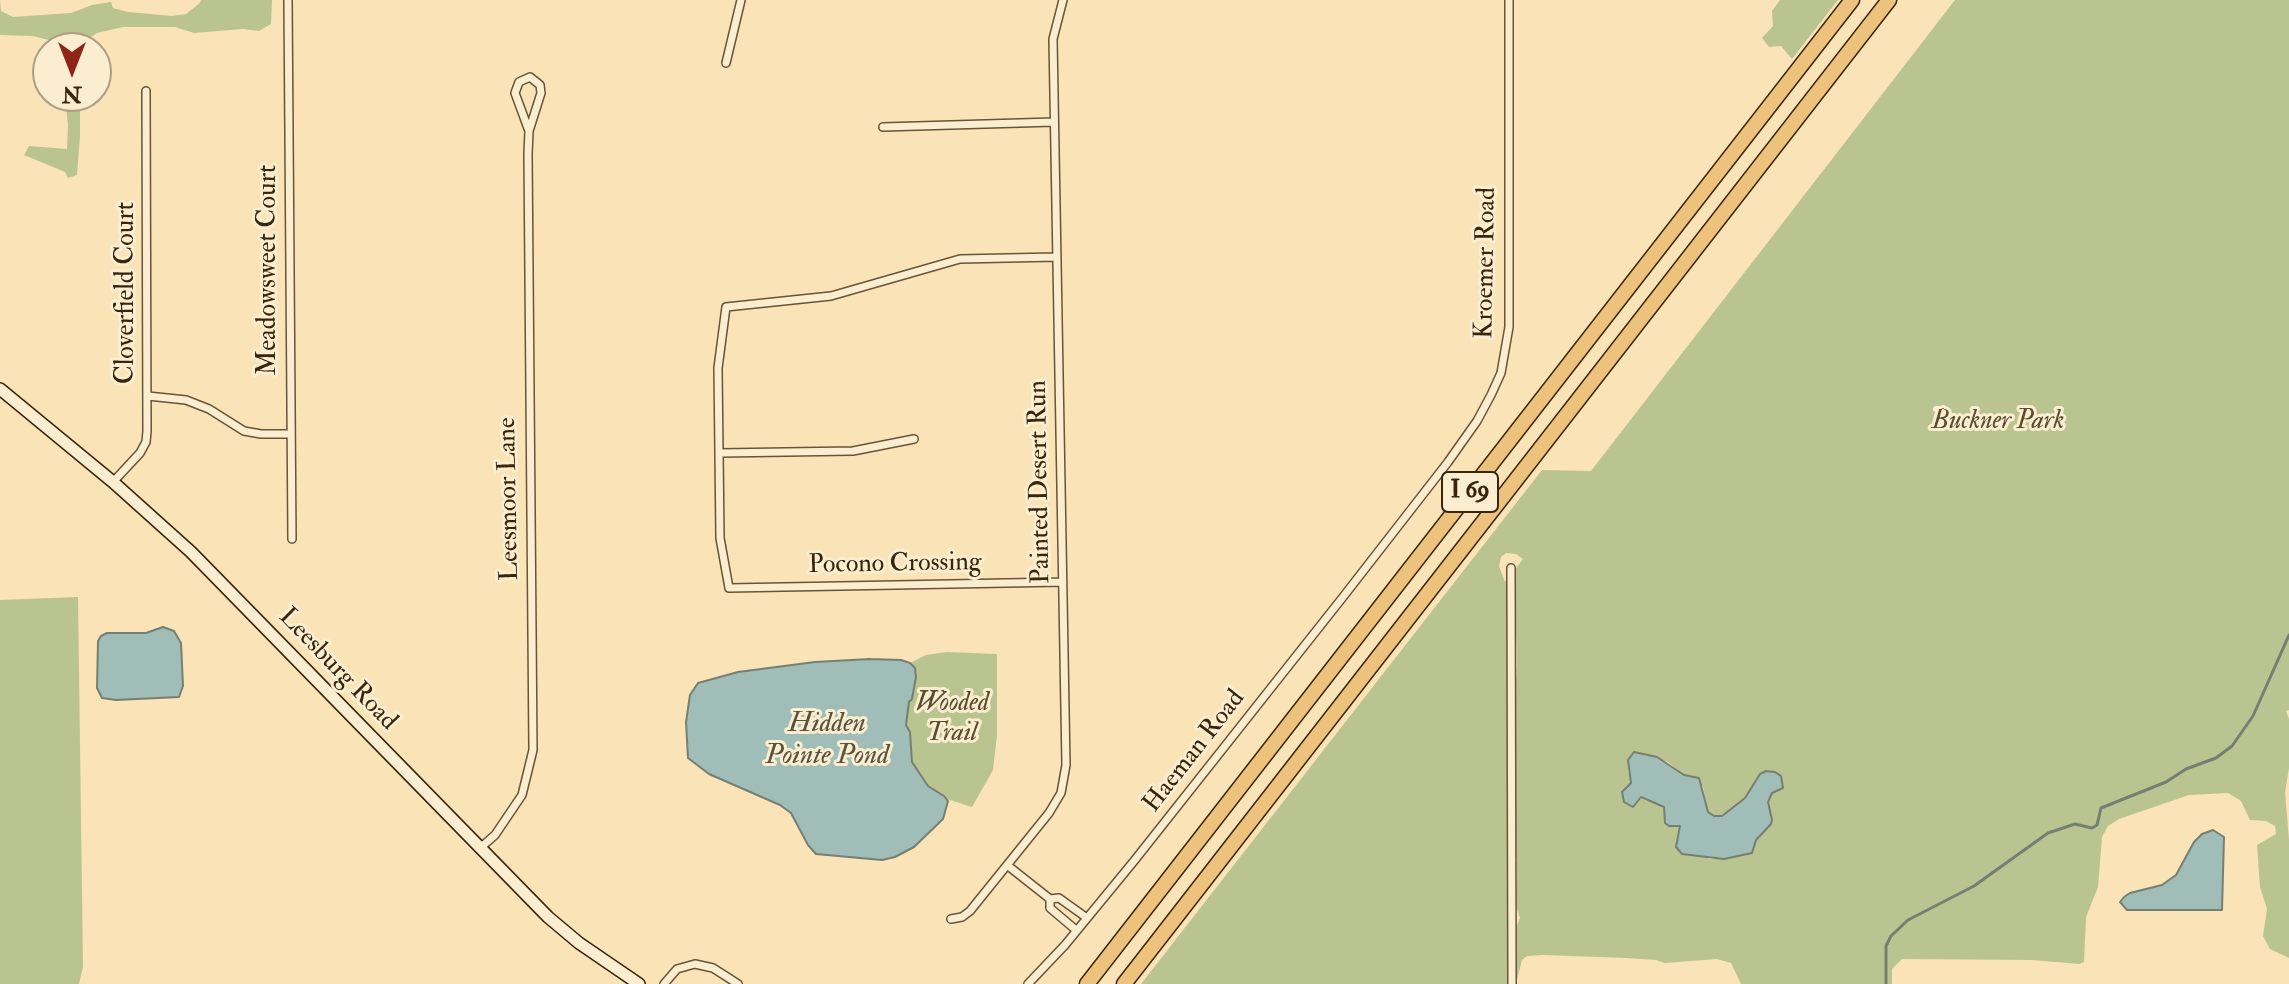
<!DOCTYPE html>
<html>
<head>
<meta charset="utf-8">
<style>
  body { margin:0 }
  #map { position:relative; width:2289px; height:984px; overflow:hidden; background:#f9e3b7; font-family:"IM FELL Double Pica",serif }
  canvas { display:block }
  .north { position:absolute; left:32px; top:32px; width:80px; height:80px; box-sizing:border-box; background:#fbedd0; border:2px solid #ad9d81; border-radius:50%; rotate:180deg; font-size:22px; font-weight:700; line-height:32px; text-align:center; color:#38250b }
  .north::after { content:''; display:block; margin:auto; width:28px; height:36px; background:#8f2418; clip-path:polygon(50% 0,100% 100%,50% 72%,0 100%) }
</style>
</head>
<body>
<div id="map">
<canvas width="2289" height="984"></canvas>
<div class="north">N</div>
</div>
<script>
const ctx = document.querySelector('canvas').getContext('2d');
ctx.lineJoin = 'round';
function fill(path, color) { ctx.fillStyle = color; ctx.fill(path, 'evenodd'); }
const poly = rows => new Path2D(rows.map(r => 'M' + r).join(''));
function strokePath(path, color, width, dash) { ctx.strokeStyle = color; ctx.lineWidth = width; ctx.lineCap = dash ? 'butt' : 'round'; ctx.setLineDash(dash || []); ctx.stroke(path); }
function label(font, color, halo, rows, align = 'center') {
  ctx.font = font + ' "IM FELL Double Pica",serif'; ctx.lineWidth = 6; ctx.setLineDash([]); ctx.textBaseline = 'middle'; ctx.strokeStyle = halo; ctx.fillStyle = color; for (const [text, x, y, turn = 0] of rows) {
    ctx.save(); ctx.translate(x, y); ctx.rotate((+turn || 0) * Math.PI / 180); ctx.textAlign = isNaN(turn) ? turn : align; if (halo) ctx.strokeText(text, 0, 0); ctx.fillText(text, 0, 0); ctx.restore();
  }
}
const green = poly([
  [0,0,1,11,13,17,71,13,92,5,111,2,113,8,128,12,172,16,186,14,200,3,201,0,272,0,271,24,259,31,243,29,194,33,175,27,123,27,97,33,82,43,82,48,67,48,68,45,33,36,0,35],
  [1780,0,1838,0,1792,59,1781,46,1769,47,1762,38,1773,26,1772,11],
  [1955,0,2289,0,2289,710,2286,711,2289,719,2289,768,2285,792,2289,840,2289,958,2270,949,2263,936,2267,909,2260,887,2257,845,2276,834,2275,826,2266,821,2250,820,2241,801,2228,793,2189,795,2119,819,2108,826,2102,837,2098,887,2086,917,2084,962,2079,964,2032,960,1902,959,1892,969,1892,984,1741,984,1731,963,1717,959,1665,963,1656,960,1626,958,1543,955,1527,956,1522,960,1516,984,1516,928,1520,918,1515,903,1514,878,1517,858,1507,844,1507,984,1141,984,1542,470,1591,471],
  [1506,553,1516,554,1523,559,1505,582,1499,566,1501,557],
  [1507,625,1516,630,1517,664,1515,697,1508,704],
  [1634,752,1668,762,1684,775,1693,776,1703,787,1708,812,1714,816,1722,816,1745,798,1760,774,1766,771,1775,772,1772,793,1768,802,1768,828,1760,835,1755,844,1724,859,1709,859,1680,829,1680,826,1669,826,1664,807,1639,798,1625,789,1631,783,1628,770,1630,756],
  [65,96,80,96,80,136,77,175,68,178,65,172,24,155,29,146,67,149,68,125],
  [78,597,83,967,79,984,0,984,0,600],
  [947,652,997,654,997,735,993,770,972,807,947,799,928,786,914,767,909,745,910,732,906,725,909,701,916,674,910,663,926,655]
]);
const water = poly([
  [163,627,174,631,181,643,183,686,179,697,116,700,102,698,97,688,98,641,101,636,107,633,146,633,163,627],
  [870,659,901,660,910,663,915,668,916,677,912,699,909,702,906,725,910,732,912,762,928,786,944,796,948,801,943,819,914,847,895,857,882,860,816,854,808,845,791,813,780,805,709,774,688,758,686,722,690,695,698,683,738,672,815,662,870,659],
  [1634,752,1657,757,1684,775,1699,778,1708,812,1714,816,1722,816,1745,798,1760,774,1766,771,1775,772,1781,776,1783,788,1772,793,1768,802,1772,820,1771,824,1756,840,1752,853,1724,859,1682,854,1676,847,1680,826,1669,826,1665,823,1664,807,1641,797,1633,807,1624,802,1622,792,1631,783,1628,760,1634,752],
  [2213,830,2224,837,2222,910,2127,910,2120,902,2124,897,2130,893,2162,885,2176,875,2194,842,2202,834,2213,830]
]);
const stream = poly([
  [1886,984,1886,946,1891,936,1908,920,1974,886,2048,833,2075,824,2092,828,2097,825,2101,808,2166,782,2186,769,2216,758,2232,746,2253,716,2289,635]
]);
const street = poly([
  [288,0,292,539],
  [726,63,741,0],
  [883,127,1054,122],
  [1056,257,960,259,831,296,726,307,718,368,720,538,729,588,1062,582],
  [148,396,186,400,209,409,244,431,261,434,290,434],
  [720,453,853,451,914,439],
  [113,482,140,453,146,442,147,431,146,91],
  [1511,568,1512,984],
  [479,849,495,835,522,795,533,750,528,154,529,131,541,93,540,85,530,77,519,82,515,93,529,131],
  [1007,865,1050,899,1050,908,1076,930],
  [1050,899,1059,898,1087,918],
  [951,919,962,917,970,911,1049,813,1061,793,1066,765,1053,39,1063,0],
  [664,984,677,969,695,964,713,968,738,984],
  [1028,984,1065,945,1134,861,1343,597,1448,462,1477,421,1491,395,1501,373,1509,327,1509,0]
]);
const secondary = poly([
  [0,389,113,482,191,552,548,917,579,943,639,984]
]);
const highway = poly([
  [1087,984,1852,0],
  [1124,984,1889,0]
]);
const shields = [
  [1470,492,56]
];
const shieldNames = [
  ["I 69",1470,492]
];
const streetNames = [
  ["Kroemer Road",1487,263,-89],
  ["Meadowsweet Court",269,270,-90],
  ["Cloverfield Court",127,293,-90],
  ["Painted Desert Run",1041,482,-91],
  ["Leesmoor Lane",510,499,-91],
  ["Pocono Crossing",895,565,-1],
  ["Leesburg Road",337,670,46],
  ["Haeman Road",1195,752,-52]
];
const parkNames = [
  ["Buckner Park",1998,422],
  ["Wooded",952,704],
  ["Trail",952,734]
];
const waterNames = [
  ["Hidden",827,725],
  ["Pointe Pond",827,757]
];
fill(green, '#bac491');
fill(water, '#a0bdb7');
strokePath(water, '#768072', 2);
strokePath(stream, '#768072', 3);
strokePath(street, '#685436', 10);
strokePath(secondary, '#38250b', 14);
strokePath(highway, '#38250b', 17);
strokePath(street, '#fbedd0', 7);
strokePath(secondary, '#fbedd0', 11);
strokePath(highway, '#ecc27c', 14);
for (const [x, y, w] of shields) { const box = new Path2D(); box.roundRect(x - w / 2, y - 20, w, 40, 6); ctx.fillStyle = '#fbedd0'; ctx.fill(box); strokePath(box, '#38250b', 2); }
label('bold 24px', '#38250b', null, shieldNames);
label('26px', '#38250b', '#fbedd0', streetNames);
label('italic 26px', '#584d2c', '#fbedd0', parkNames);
label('italic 28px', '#57533f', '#fbedd0', waterNames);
</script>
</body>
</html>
